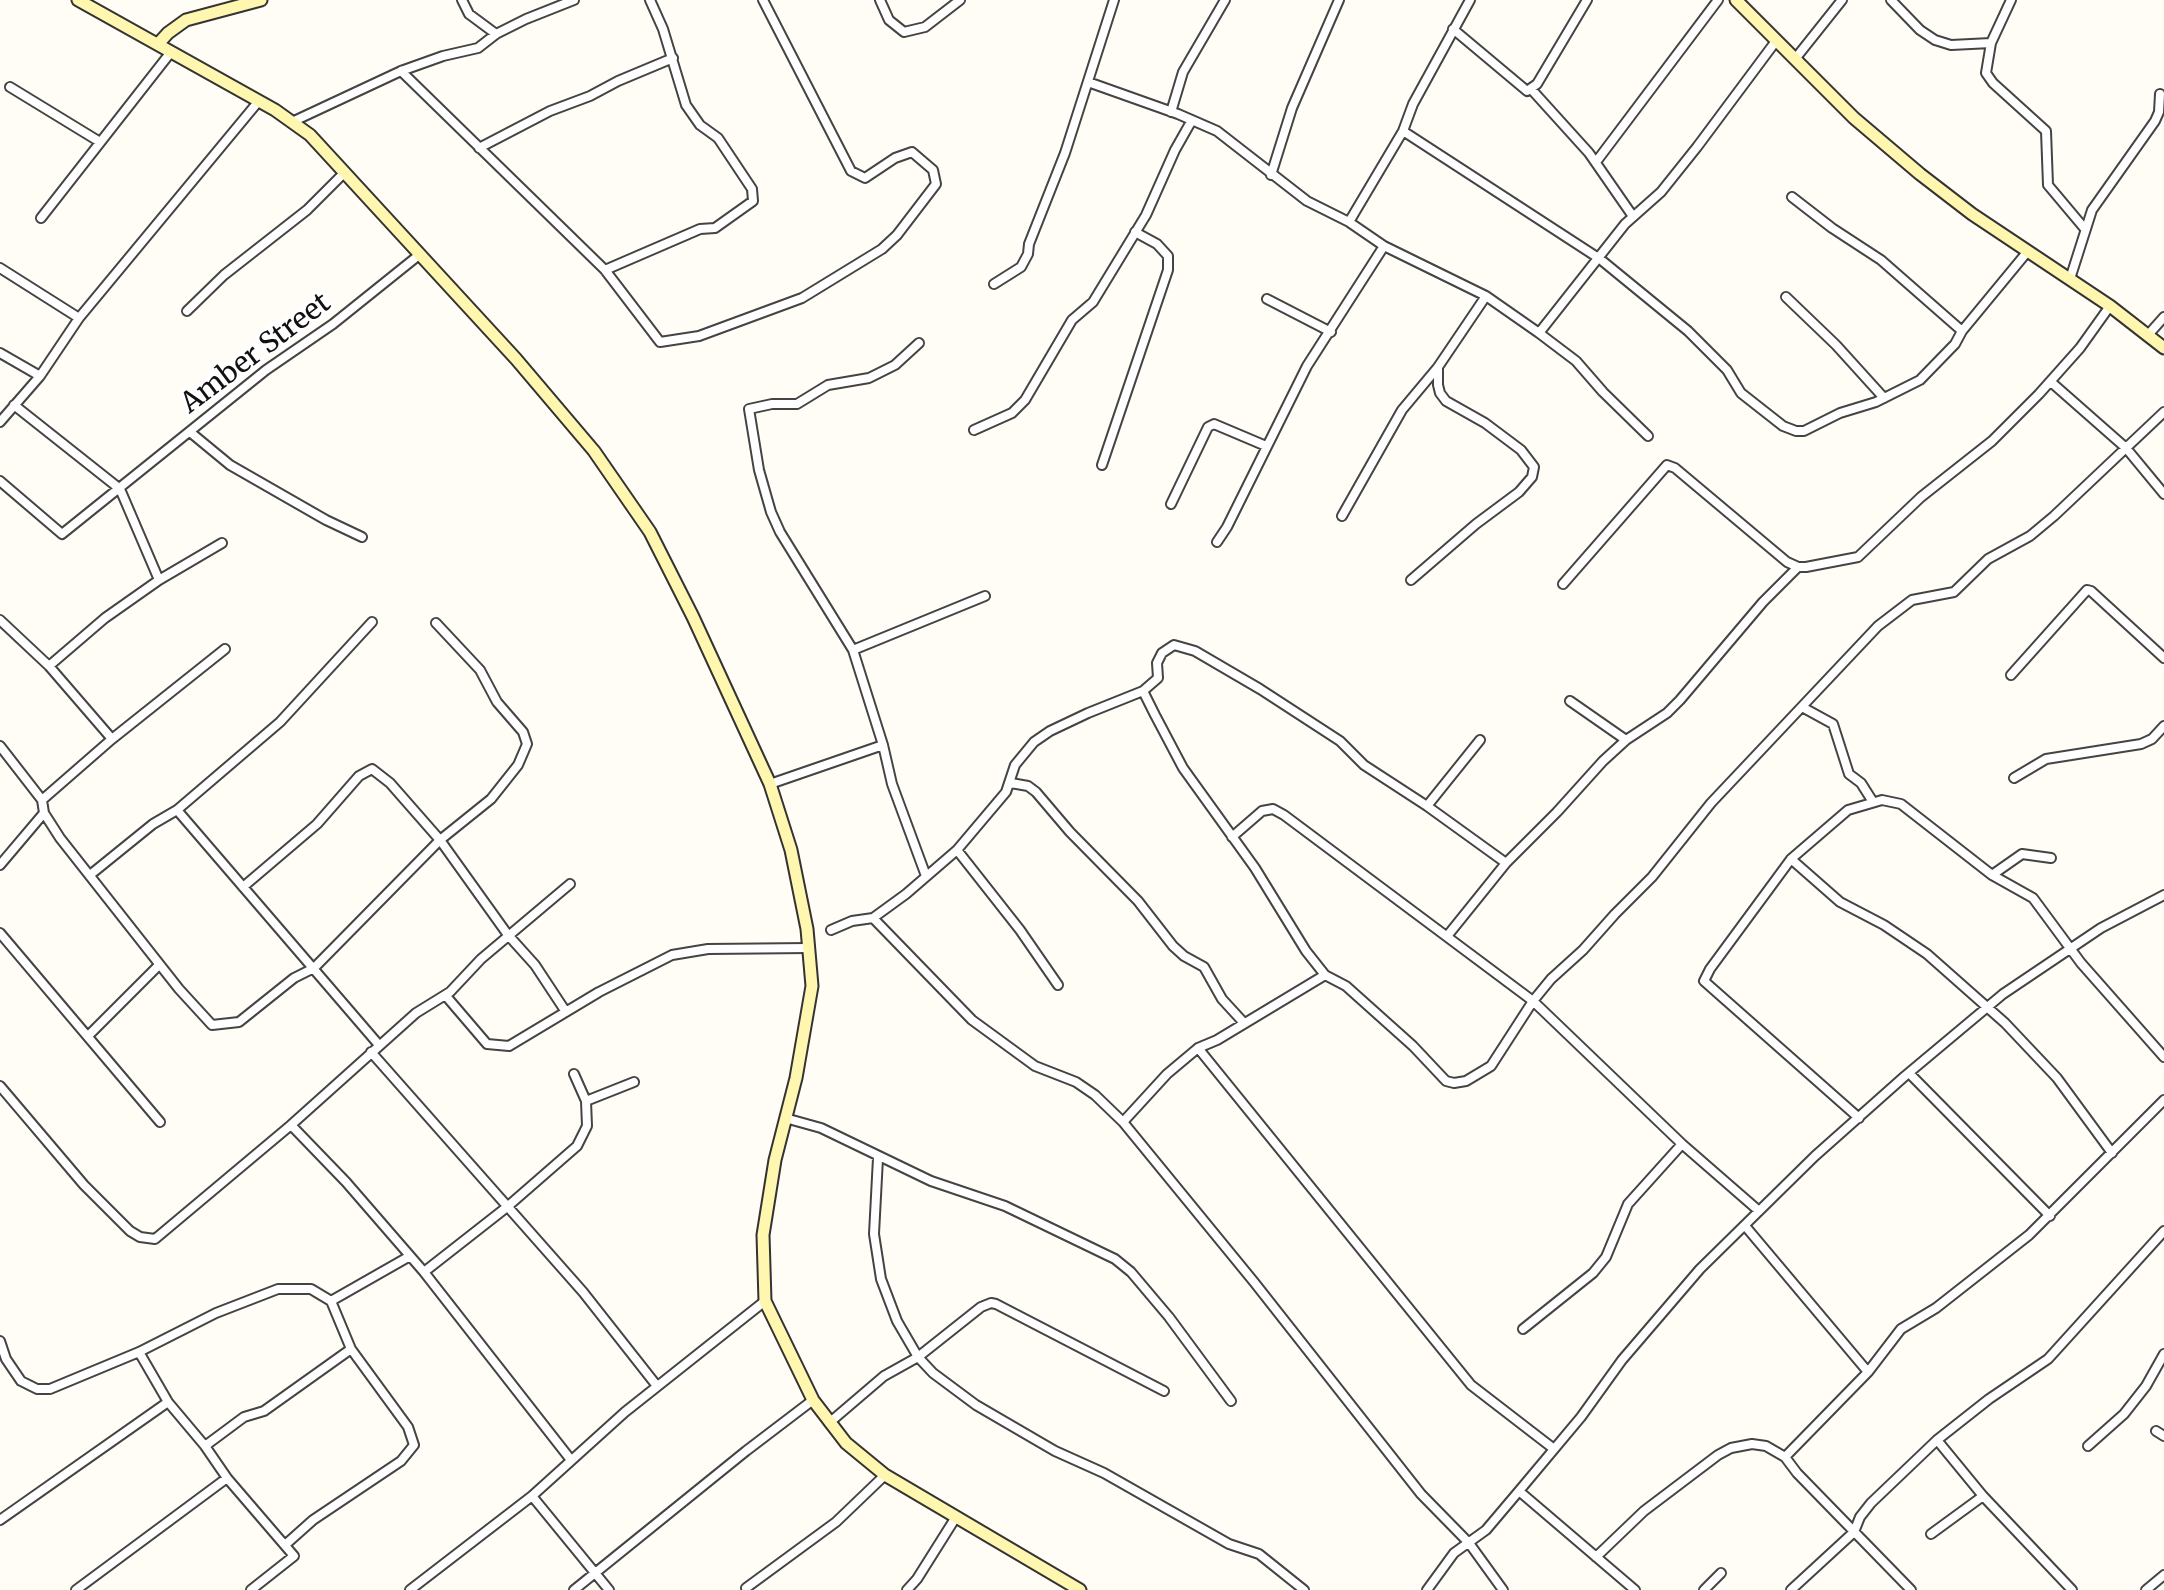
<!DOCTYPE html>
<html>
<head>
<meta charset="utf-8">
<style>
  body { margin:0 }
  canvas { display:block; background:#fffdf5 }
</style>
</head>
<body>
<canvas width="2164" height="1590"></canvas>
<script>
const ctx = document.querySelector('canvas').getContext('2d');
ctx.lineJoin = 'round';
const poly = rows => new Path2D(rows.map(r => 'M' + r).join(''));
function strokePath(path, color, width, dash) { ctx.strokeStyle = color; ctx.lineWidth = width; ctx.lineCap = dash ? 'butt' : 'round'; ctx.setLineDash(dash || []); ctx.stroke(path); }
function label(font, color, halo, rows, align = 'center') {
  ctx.font = font + ' Merriweather,serif'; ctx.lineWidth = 8; ctx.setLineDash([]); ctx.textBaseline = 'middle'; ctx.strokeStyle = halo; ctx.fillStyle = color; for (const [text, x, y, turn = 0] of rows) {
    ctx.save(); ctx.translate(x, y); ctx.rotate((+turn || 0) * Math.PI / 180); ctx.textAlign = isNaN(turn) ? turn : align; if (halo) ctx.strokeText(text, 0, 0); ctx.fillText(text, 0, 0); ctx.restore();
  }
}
const street = poly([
  [462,0,469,14,496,34],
  [880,0,889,20,904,32,925,27,960,0],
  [1470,0,1413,104,1403,131,1349,222,1384,246,1486,296,1539,333,1576,361,1603,392,1648,436],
  [1891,0,1920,30,1935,40,1951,45,1991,43],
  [2011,0,1991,43,1986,73,1993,83,2046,131,2048,185,2085,229],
  [1453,29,1527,91,1537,84,1587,0],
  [1795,59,1842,0],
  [401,71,605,270,660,342,699,336,802,298,882,249,897,235,936,184,933,170,912,152,895,158,865,178,851,171,763,0],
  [1088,82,1178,114,1217,131,1307,201,1349,222],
  [10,87,100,142],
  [1532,90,1589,153,1632,215],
  [1171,112,1183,72,1225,0],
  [294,121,401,71,443,56,478,48,496,34,526,19,574,0],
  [1403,131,1600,259,1688,331,1727,370,1741,393,1783,426,1796,431,1804,431,1840,413,1876,402,1920,380,1955,344,1962,331,2028,251],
  [479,148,550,111,590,96,618,81,673,58],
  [1596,162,1718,0],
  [1271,175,1292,108,1339,0],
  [1792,197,1832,228,1881,260,1962,331],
  [41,218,171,52],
  [0,268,79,318],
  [605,270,700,229,715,228,753,201,752,189,718,138,700,125,686,105,663,29,650,0],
  [2070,279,2092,210,2155,121,2159,112,2160,94],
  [994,284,1021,267,1028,254,1029,244,1065,153,1114,0],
  [1786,297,1836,345,1884,398],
  [1267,299,1331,332],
  [187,311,224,275,307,210,345,172],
  [1539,333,1625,224,1661,192,1697,147,1776,41],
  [2148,335,2164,317],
  [919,343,895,365,869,378,828,385,797,404,772,404,749,409,759,470,771,512,780,532,853,650,883,745,892,784,926,876],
  [0,353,40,376],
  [2051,382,2126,448,2164,494],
  [14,405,120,489,159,580],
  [0,422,40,376,79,318,258,102],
  [974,430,1012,413,1025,400,1072,320,1093,302,1146,215,1175,150,1192,120],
  [190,432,230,465,326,520,362,537],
  [1102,465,1168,270,1168,256,1157,244,1135,232],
  [0,481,62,534,266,370,333,324,419,255],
  [1171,504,1208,427,1214,424,1266,446],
  [1342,516,1402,410,1438,367,1486,296],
  [1217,542,1227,527,1307,366,1384,246],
  [1411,580,1476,524,1519,492,1532,477,1534,467,1521,450,1485,423,1446,401,1440,393,1438,385,1438,367],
  [1563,584,1667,465,1675,468,1787,562,1798,567,1806,567,1858,557,1921,497,1992,441,2039,394,2080,348,2110,306],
  [0,620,49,666,112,739],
  [853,650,985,596],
  [49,666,105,618,159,580,222,543],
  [2011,675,2087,590,2091,591,2164,658],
  [1570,701,1626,740],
  [1802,707,1833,724,1849,774,1861,783,1873,802],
  [0,746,42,800,44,813,60,838,179,989,212,1025,239,1022,294,978,314,968,440,840,491,799,518,765,527,744,523,732,497,702,480,670,436,623],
  [2014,778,2046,759,2141,744,2152,739,2164,726],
  [1011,783,1028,786,1036,792,1070,832,1138,901,1173,946,1184,956,1204,967,1222,999,1244,1023],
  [770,784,883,745],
  [42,800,112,739,225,649],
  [1427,806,1480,740],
  [177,810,379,1045],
  [1232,837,1262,811,1273,809,1284,815,1533,1001,1682,1144,1759,1211],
  [957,850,1020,930,1058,985],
  [1791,859,1840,902,1884,925,1927,954,2005,1023,2057,1078,2112,1153],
  [1506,863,1427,806,1364,765,1340,741,1260,689,1195,651,1174,645,1162,653,1157,663,1158,678,1143,691,1155,715,1183,768,1255,868,1306,951,1325,975,1346,986,1413,1046,1446,1081,1454,1083,1466,1081,1491,1066,1533,1001,1551,979,1583,950,1615,914,1652,877,1711,803,1878,626,1912,600,1954,592,1988,559,2030,536,2054,516,2164,412],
  [0,865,44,813],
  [90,875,153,824,177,810,280,722,372,622],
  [1992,875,2022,854,2051,858],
  [243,887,317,824,359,776,372,769,390,783,440,840,508,935,535,965,566,1012],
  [873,918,972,1020,1035,1066,1076,1082,1095,1095,1123,1122,1254,1282,1421,1494,1469,1543,1503,1590],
  [831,930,852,921,873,918,906,894,957,850,1006,792,1015,765,1034,742,1050,731,1088,713,1143,691],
  [0,933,160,1122],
  [1448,935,1506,863,1557,812,1603,761,1626,740,1667,713,1680,700,1763,602,1798,567],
  [446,996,487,1044,509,1046,599,992,672,955,708,949,809,948],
  [88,1036,159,965],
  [1198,1048,1471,1385,1554,1449],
  [371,1052,583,1292,657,1386],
  [1909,1073,2050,1216],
  [0,1086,84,1185,130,1231,140,1237,155,1239,291,1125,416,1013,450,992,481,959,570,884],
  [586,1101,634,1082],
  [785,1118,821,1128,931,1181,1005,1206,1115,1259,1131,1272,1169,1317,1231,1401],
  [1859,1118,1704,981,1710,969,1791,859,1848,810,1882,800,1901,804,1992,875,2033,898,2081,963,2164,1057],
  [1123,1122,1167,1074,1198,1048,1217,1040,1325,975],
  [291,1125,346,1182,424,1272,571,1460],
  [878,1158,874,1234,881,1279,897,1321,918,1357,933,1373,976,1405,1055,1451,1104,1473,1229,1544,1259,1554,1304,1590],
  [1746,1227,1868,1372],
  [424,1272,507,1207,577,1146,587,1126,586,1101,574,1074],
  [331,1301,410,1256],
  [1523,1329,1593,1273,1606,1257,1628,1204,1682,1144],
  [0,1341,6,1359,21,1381,37,1389,50,1389,139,1352,216,1313,278,1289,311,1289,331,1301,351,1349,408,1427,414,1445,401,1461,313,1520,285,1545],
  [139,1352,168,1402,205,1446,227,1478,294,1556,251,1590],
  [829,1423,884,1376,918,1357,981,1307,991,1303,996,1304,1164,1391],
  [2156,1431,2164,1436],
  [1937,1440,1983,1496,2072,1590],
  [205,1446,244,1417,264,1411,351,1349],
  [2088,1446,2124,1414,2146,1386,2164,1354],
  [1785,1457,1868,1372,1901,1329,1936,1308,2029,1235,2164,1100],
  [1519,1491,1635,1590],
  [532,1496,609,1590],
  [0,1520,168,1402],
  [1931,1534,1983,1496],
  [1596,1557,1644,1511,1718,1455,1731,1448,1752,1444,1766,1446,1785,1457,1797,1473,1911,1590],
  [746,1588,836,1522,885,1475],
  [76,1590,227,1478],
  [410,1590,532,1496,625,1412,765,1301],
  [574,1590,746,1451,813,1400],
  [907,1590,917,1579,956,1517],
  [1427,1590,1454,1553,1486,1530,1519,1491,1581,1417,1622,1360,1700,1269,1815,1156,1905,1076,2003,994,2101,928,2164,895],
  [1704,1590,1721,1573],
  [1791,1590,1854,1532,1860,1517,1871,1503,1937,1440,1989,1399,2048,1359,2164,1231],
  [2146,1590,2164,1575]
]);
const secondary = poly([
  [78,0,275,110,310,135,516,359,594,451,650,532,693,617,770,784,791,850,807,929,812,986,796,1078,775,1160,763,1235,765,1301,813,1400,846,1443,885,1475,1080,1590],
  [1736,0,1854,118,1920,174,1972,214,2110,306,2164,348],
  [158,44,168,33,186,20,261,0]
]);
const streetNames = [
  ["Amber Street",256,354,-37]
];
strokePath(street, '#444', 12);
strokePath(secondary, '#333', 15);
strokePath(street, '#fff', 8);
strokePath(secondary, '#fff6b0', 11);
label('28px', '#111', '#fff', streetNames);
</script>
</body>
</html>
